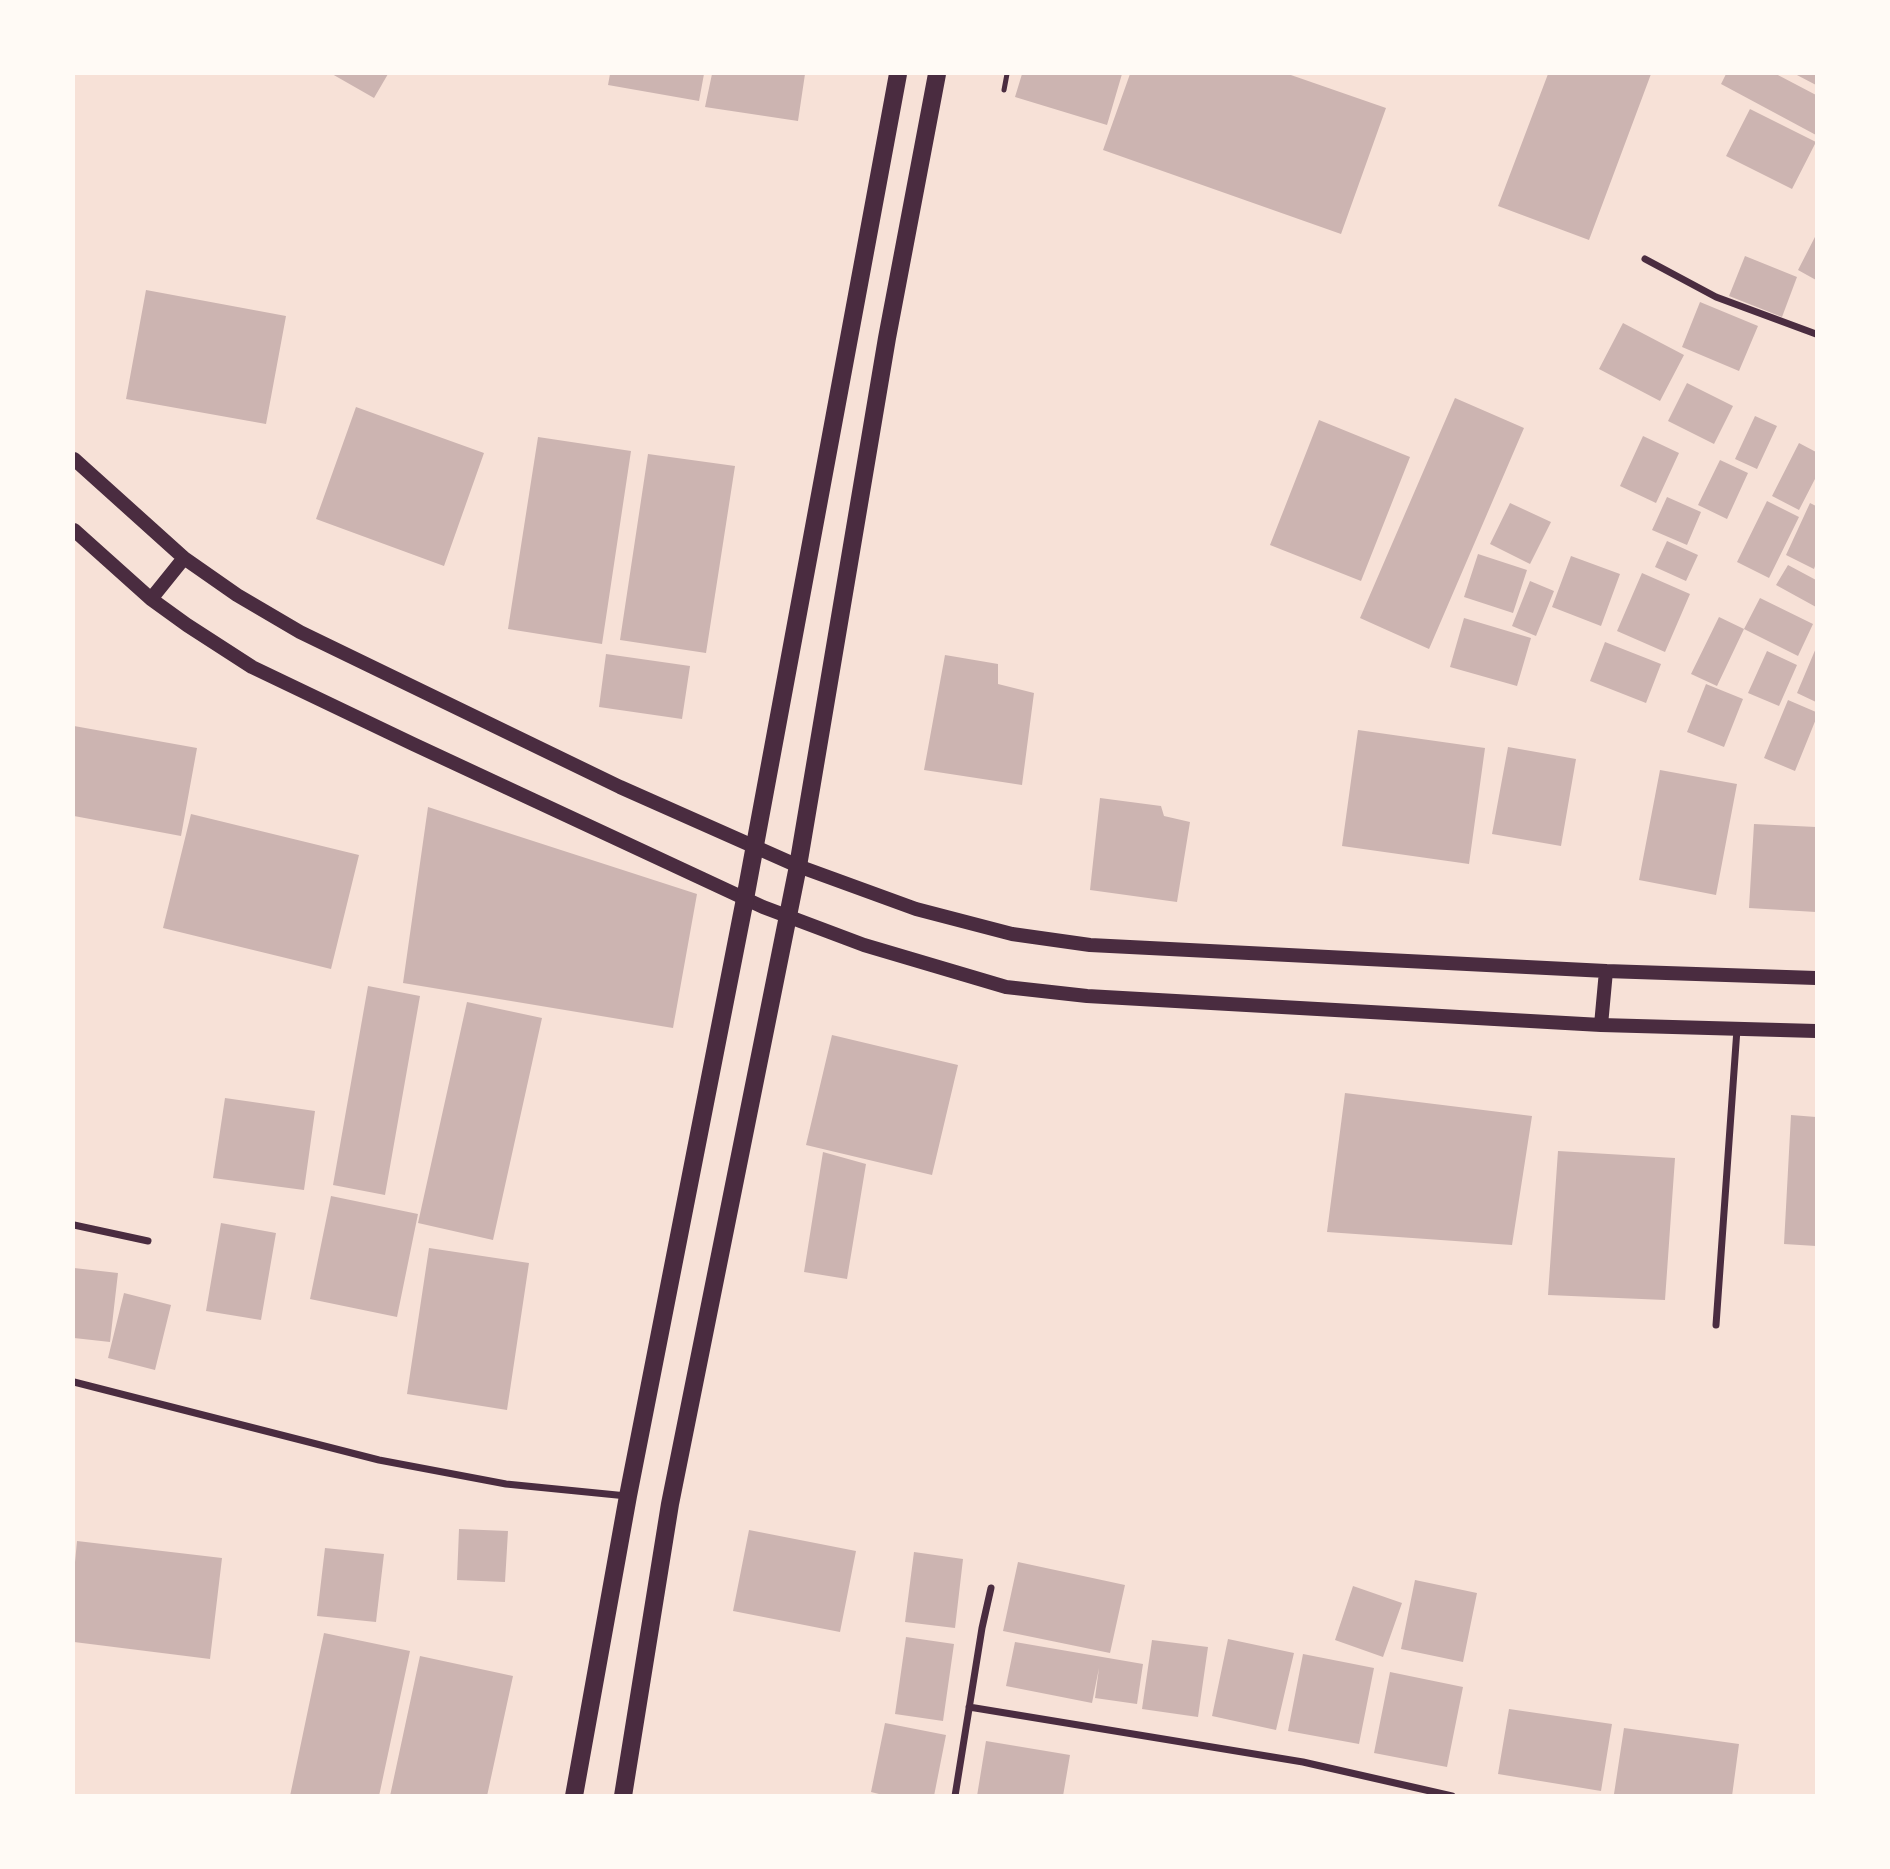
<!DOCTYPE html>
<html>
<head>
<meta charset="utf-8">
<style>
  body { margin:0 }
  #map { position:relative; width:1890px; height:1869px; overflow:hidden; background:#f7e1d7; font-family:Roboto,sans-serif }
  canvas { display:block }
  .frame { position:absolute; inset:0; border:75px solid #fffaf5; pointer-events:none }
</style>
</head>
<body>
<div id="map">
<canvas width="1890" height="1869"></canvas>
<div class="frame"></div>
</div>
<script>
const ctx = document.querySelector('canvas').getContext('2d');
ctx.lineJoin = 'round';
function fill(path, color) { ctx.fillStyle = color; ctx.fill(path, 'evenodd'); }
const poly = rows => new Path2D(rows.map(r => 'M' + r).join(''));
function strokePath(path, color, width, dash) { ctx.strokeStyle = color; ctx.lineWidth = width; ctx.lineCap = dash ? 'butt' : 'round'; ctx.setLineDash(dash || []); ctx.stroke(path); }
const building = poly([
  [332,74,388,74,374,98],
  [610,74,704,74,699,101,608,85],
  [712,74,805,74,798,121,705,107],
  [1022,74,1122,74,1107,125,1015,97],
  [1130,74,1288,74,1386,108,1341,234,1103,150],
  [1548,74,1651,74,1589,240,1498,206],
  [1726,74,1776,74,1816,95,1816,135,1721,84],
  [1795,74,1816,74,1816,85],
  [1750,109,1816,142,1792,189,1726,156],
  [1816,235,1816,280,1798,270],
  [1745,256,1797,277,1782,317,1729,296],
  [146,290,286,316,266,424,126,399],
  [1700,302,1758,326,1739,371,1682,347],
  [1623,323,1684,355,1660,401,1599,369],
  [1687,383,1733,406,1714,444,1668,421],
  [1455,398,1524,428,1429,649,1360,618],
  [356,407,484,453,444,566,316,519],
  [1755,416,1777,426,1757,469,1735,459],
  [1319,420,1410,457,1361,581,1270,545],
  [1643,436,1679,453,1656,503,1620,486],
  [538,437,631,451,602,644,508,629],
  [1799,443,1816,452,1816,477,1799,510,1772,496],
  [648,454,735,466,706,653,620,640],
  [1720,460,1748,473,1727,519,1698,505],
  [1667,497,1701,512,1687,545,1652,530],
  [1767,501,1799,517,1769,578,1737,562],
  [1510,503,1551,522,1530,564,1490,544],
  [1810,503,1816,506,1816,563,1814,569,1786,555],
  [1667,541,1698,555,1686,581,1655,567],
  [1478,554,1527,570,1513,613,1464,597],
  [1571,556,1620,574,1601,626,1552,607],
  [1788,565,1816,580,1816,607,1776,585],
  [1642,573,1690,594,1665,652,1617,631],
  [1530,581,1554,591,1536,636,1512,626],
  [1760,598,1813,624,1798,656,1744,629],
  [1719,617,1744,629,1717,686,1691,674],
  [1464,618,1531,638,1517,686,1450,667],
  [1605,642,1661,664,1646,703,1590,681],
  [1816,648,1816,702,1797,693],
  [1767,651,1797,665,1779,706,1748,693],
  [606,654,690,666,682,719,599,707],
  [945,655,998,664,998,684,1034,693,1022,785,924,770],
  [1706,684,1743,699,1724,747,1687,732],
  [1788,700,1816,712,1816,719,1795,771,1764,758],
  [74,726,197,748,181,836,74,816],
  [1358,730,1485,748,1469,864,1342,846],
  [1508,747,1576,759,1561,846,1492,834],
  [1660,770,1737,784,1716,895,1639,880],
  [1100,798,1161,806,1164,816,1190,822,1177,902,1090,890],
  [428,807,697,894,673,1028,403,983],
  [191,814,359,855,331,969,163,928],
  [1754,824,1816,827,1816,912,1749,908],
  [368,986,420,996,385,1195,333,1185],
  [467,1002,542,1018,493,1240,418,1223],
  [832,1035,958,1065,932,1175,806,1145],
  [1345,1093,1532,1116,1512,1245,1327,1232],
  [225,1098,315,1111,304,1190,213,1178],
  [1791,1115,1816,1117,1816,1246,1784,1244],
  [1558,1151,1675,1158,1665,1300,1548,1295],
  [823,1152,866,1164,847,1279,804,1272],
  [331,1196,418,1214,397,1317,310,1299],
  [221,1223,276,1233,261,1320,206,1311],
  [429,1248,529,1263,507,1410,407,1394],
  [74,1268,118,1273,110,1342,74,1338],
  [124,1293,171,1305,155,1370,108,1358],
  [459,1529,508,1531,505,1582,457,1580],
  [749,1530,856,1551,840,1632,733,1611],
  [77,1541,222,1558,210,1659,74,1642,74,1573],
  [325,1548,384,1554,376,1622,317,1616],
  [914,1552,963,1559,955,1628,905,1622],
  [1018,1562,1125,1585,1110,1653,1003,1631],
  [1415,1580,1477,1593,1463,1662,1401,1649],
  [1353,1586,1402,1603,1383,1657,1335,1640],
  [324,1633,410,1651,379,1796,290,1796],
  [906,1637,954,1644,943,1721,895,1714],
  [1228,1639,1294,1653,1276,1730,1212,1716],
  [1152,1640,1208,1647,1198,1717,1142,1709],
  [1015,1642,1143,1664,1137,1704,1095,1698,1099,1668,1092,1703,1006,1686],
  [1303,1654,1374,1668,1359,1744,1288,1731],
  [420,1656,513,1676,487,1796,390,1796],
  [1390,1672,1463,1687,1447,1767,1374,1753],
  [1509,1709,1612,1724,1601,1791,1498,1774],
  [885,1723,946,1735,934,1796,887,1796,871,1792],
  [1624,1728,1739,1744,1732,1796,1614,1794],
  [986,1741,1070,1755,1063,1796,977,1796]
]);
const service = poly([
  [1004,90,1007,74]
]);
const minor = poly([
  [1645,259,1716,297,1816,334],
  [74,1225,148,1241],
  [1716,1325,1737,1029],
  [74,1382,379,1460,506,1484,627,1496],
  [969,1707,1303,1762,1452,1796],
  [955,1796,982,1628,991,1588]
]);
const secondary = poly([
  [74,459,184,558,237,595,300,632,620,787,798,866,916,909,1012,934,1090,945,1606,971,1816,978],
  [74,530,151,599,187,625,252,667,413,744,763,907,864,945,1006,987,1087,996,1601,1025,1816,1031],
  [151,599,184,558],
  [1601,1025,1606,971]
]);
const primary = poly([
  [574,1796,628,1496,745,899,898,74],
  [623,1796,670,1504,798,866,887,338,937,74]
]);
fill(building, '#ccb4b1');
strokePath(service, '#4a2c40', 5);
strokePath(minor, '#4a2c40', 7);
strokePath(secondary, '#4a2c40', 14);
strokePath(primary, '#4a2c40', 18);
</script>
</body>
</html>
